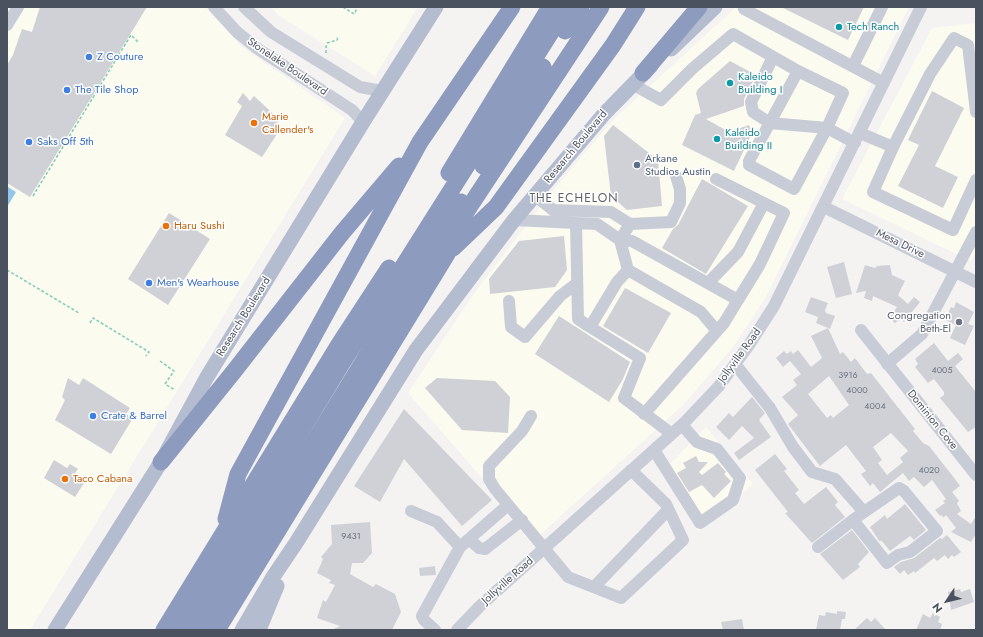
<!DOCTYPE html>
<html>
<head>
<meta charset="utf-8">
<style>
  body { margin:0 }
  #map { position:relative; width:983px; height:637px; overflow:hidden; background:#f4f3f2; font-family:Jost,sans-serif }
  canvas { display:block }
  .frame { position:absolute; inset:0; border:8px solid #4a515f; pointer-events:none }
  .north { position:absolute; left:927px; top:581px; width:40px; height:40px; -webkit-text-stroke:3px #fff; paint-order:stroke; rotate:235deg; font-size:11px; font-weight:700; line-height:16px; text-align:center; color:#4a515f }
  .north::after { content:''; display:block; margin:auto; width:14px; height:18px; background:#4a515f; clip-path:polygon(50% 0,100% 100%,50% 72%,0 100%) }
</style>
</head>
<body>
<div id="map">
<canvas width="983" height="637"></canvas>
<div class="frame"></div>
<div class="north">N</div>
</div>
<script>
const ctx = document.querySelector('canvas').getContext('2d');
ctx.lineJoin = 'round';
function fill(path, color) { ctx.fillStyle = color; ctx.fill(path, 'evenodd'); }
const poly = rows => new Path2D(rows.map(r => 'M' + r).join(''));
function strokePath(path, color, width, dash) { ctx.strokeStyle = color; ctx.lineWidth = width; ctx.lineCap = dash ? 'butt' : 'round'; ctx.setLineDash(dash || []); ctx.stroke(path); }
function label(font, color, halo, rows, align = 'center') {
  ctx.font = font + ' Jost,sans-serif'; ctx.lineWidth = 3; ctx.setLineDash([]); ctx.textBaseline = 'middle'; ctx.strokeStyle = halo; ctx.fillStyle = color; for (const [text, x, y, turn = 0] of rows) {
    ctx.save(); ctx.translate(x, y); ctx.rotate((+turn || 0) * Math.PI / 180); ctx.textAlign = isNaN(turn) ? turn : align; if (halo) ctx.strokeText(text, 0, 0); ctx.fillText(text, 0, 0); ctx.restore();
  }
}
const commercial = poly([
  [7,7,205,7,242,47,345,118,30,630,7,630],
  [271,7,418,7,375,76,278,15],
  [736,7,909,7,766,297,733,347,684,404,531,543,490,493,482,478,408,393,473,295,555,188,614,119],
  [976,23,976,251,971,261,842,199,932,28],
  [706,427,753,484,698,531,662,472]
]);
const water = poly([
  [8,187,16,192,7,207,7,189]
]);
const building = poly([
  [40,7,147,7,30,197,7,183,7,65,13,55,22,29,32,32],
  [781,7,864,7,848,40],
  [730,61,756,75,744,99,744,106,706,119,729,132,749,125,752,133,734,171,682,145,695,115,701,113,696,93,698,89],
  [932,91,964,108,935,166,958,177,943,208,898,186,919,145,908,140],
  [243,93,250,101,254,96,280,120,274,126,279,131,262,157,225,135,242,106,237,102],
  [613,125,658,160,662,206,627,210,611,196,604,136],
  [702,179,748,206,706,274,662,248,673,229,678,225],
  [169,213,210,239,168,305,128,279],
  [564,236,567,270,555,287,490,294,489,279,519,241],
  [844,262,852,294,836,298,827,267],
  [865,265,875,268,877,266,890,265,892,275,905,281,898,295,908,304,914,297,920,302,904,322,901,319,895,323,889,318,897,307,873,296,872,301,864,298,866,291,856,293],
  [625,288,671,313,648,353,603,326],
  [811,297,828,303,825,310,826,313,835,316,830,329,816,323,818,317,805,312],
  [956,302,974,312,968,324,974,326,965,345,950,338,956,325,945,320,951,307,954,308],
  [559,316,630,362,623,379,609,402,535,354],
  [828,328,840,354,843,352,851,362,855,358,867,374,871,373,915,429,913,431,923,443,929,446,955,479,960,486,952,492,959,501,957,503,961,511,957,514,971,524,976,516,976,534,971,542,951,532,956,528,946,515,943,518,942,515,940,516,935,510,945,503,943,501,946,499,932,480,924,487,914,477,909,481,903,473,880,492,873,483,870,486,861,474,866,471,846,445,820,466,791,428,788,424,798,415,782,397,797,385,793,380,801,374,790,361,783,367,776,358,784,351,787,354,791,351,793,354,798,350,811,367,822,358,811,336],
  [829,376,849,405,833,418,831,415,827,418,808,394],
  [891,433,908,451,900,458,903,462,887,475,878,463,882,460,873,447],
  [934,343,948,361,958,353,963,359,955,366,976,392,976,427,968,432,940,398,944,395,944,392,934,379,928,383,915,367,918,364,915,359],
  [68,378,79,385,83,378,130,408,126,414,133,418,111,454,55,420,65,400,62,397],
  [437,378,495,381,510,397,508,433,462,430,425,388],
  [752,397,765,413,759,420,771,437,739,460,734,453,754,438,742,426,729,440,716,427,729,413,733,417],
  [404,409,492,500,462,526,404,459,380,502,354,486],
  [775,454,787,469,784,471,799,490,795,493,804,504,826,487,838,502,835,505,845,517,812,543,785,513,788,512,755,470],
  [696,456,699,462,708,462,699,472,702,475,718,463,726,472,724,474,731,481,714,498,702,485,689,492,677,473,686,468,683,463],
  [54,460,67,468,70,464,78,469,75,473,86,480,75,497,44,478],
  [905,504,926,530,914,540,910,536,890,551,881,540,880,542,870,527,885,515,887,519],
  [370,522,372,553,363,563,352,563,350,574,373,587,376,584,395,594,401,612,392,630,332,630,340,626,317,618,323,600,326,602,335,585,329,583,331,580,317,573,323,559,321,557,332,544,331,525],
  [852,530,869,552,858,564,860,567,843,580,820,554],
  [947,535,961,552,954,557,952,555,948,559,945,555,937,561,934,558,915,573,914,571,908,575,904,570,900,574,894,567,901,562,914,558,940,538,942,539],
  [435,566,436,575,420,576,419,568],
  [960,589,961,592,970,589,974,602,951,610,948,592],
  [837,611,846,612,845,619,842,619,840,630,816,630,819,615,825,616,826,612,837,614],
  [933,613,940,617,938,622,942,624,940,630,916,630,923,614,930,618],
  [867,618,871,622,875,618,886,630,854,630],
  [742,619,744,630,723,630,721,622]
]);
const path = poly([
  [343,7,354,14,358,7],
  [326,53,326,47,327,43,337,40,338,36],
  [33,196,131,35,139,43],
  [7,270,79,313],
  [90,323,93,318,149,352,146,356],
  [160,361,174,371,165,384,175,390]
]);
const minor = poly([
  [214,7,237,32,258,49,352,110,363,122],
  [244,7,271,32,360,87,382,91],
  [745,7,744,9,884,83],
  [7,25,18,7],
  [773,57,751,102,753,112,770,123,827,128,843,93,798,71],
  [853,66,882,7],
  [632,84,661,100,692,69,733,34,798,71,749,161,749,165,794,189,827,128,855,143],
  [860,133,893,147,873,192,953,230,976,180],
  [893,147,930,74,954,38,968,45,976,112],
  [536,196,553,210,611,212,630,224,671,222,680,203,680,189,676,176],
  [824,207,976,282],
  [514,220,597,224,620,240,632,241,738,300,760,264,784,213,716,179],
  [576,223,578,319,590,327],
  [630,224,620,240,628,270,701,312,717,331],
  [628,270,617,282,590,327,640,358,624,398,672,434],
  [708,283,738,252,764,203],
  [509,301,511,327,525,337,560,296,576,284],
  [861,330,976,475],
  [735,364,770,408,793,447,812,472,835,479,864,512,899,488,904,491,937,531,910,552,898,555,887,563,853,520,864,512],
  [887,364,922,334,976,232],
  [644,414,724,323,738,300],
  [531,416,522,431,489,466,489,479,495,489,568,577,621,598,683,540,666,504,631,470],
  [654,450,700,523,733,500,740,478,717,449,697,442,682,425],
  [411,511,437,522,460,547,469,539,479,548,485,549,522,520],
  [469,539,508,505],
  [818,547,853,520],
  [594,587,668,510],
  [435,630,424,620,422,616,460,547],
  [457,630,481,605,684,423,719,386,749,345,774,306,921,7]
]);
const major = poly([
  [671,49,715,7],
  [55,630,161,462,207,377,363,122,436,7],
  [242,630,273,577,296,543,416,350,514,220,604,114,651,66],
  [259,630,277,586]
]);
const highway = poly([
  [565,31,581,7],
  [643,73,699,7],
  [483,166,543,67],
  [449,173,550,7],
  [453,248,496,207,613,45,637,7],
  [161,462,235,370,342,233,399,166],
  [226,519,238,474,420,142,512,7],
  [164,630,340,343,389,268],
  [180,630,342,363,567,7],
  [199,630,461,202],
  [217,630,447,254,466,212,601,7]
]);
const markers = [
  [839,27,4,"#0f9aa8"],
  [89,57,4,"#3f7fe0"],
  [730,83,4,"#0f9aa8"],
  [67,90,4,"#3f7fe0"],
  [254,123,4,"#e8710a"],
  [717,139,4,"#0f9aa8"],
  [29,142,4,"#3f7fe0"],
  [637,165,4,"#5c6f8a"],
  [166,226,4,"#e8710a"],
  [149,283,4,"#3f7fe0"],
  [959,322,4,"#6b7280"],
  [93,416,4,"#3f7fe0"],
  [65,479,4,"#e8710a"]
];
const numberNames = [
  ["4005",942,371],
  ["3916",848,376],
  ["4000",857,391],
  ["4004",875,407],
  ["4020",929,471],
  ["9431",351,537]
];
const cultureNames = [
  ["Tech Ranch",847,27],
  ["Kaleido",738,77],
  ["Building I",738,90],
  ["Kaleido",725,133],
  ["Building II",725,146]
];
const shopNames = [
  ["Z Couture",97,57],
  ["The Tile Shop",75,90],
  ["Saks Off 5th",37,142],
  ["Men's Wearhouse",157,283],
  ["Crate & Barrel",101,416]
];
const streetNames = [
  ["Stonelake Boulevard",287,67,34],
  ["Research Boulevard",576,147,-50],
  ["Mesa Drive",900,244,26],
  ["Research Boulevard",244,317,-58],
  ["Jollyville Road",740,356,-54],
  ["Dominion Cove",932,420,51],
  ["Jollyville Road",508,581,-42]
];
const foodNames = [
  ["Marie",262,117],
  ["Callender's",262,130],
  ["Haru Sushi",174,226],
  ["Taco Cabana",73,479]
];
const serviceNames = [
  ["Arkane",645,159],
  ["Studios Austin",645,172]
];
const worshipNames = [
  ["Congregation",951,316],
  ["Beth-El",951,329]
];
const neighbourhoodNames = [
  ["THE ECHELON",574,199]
];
fill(commercial, '#fcfbef');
fill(water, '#93c7ea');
fill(building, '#cfd1d6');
strokePath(path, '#7dccb4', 1.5, [3, 2]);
strokePath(minor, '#c7ccd6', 12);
strokePath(major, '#b4bccf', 15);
strokePath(highway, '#8d9bbe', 17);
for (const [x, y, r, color] of markers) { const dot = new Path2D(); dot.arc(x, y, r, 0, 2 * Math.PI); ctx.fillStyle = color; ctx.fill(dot); strokePath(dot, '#fff', 1.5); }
label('9px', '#6b717d', null, numberNames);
label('11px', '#0d838f', '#fff', cultureNames, 'left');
label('11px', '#366cbe', '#fff', shopNames, 'left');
label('11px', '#4a515f', '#fff', streetNames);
label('11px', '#c56008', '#fff', foodNames, 'left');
label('11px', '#4e5e75', '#fff', serviceNames, 'left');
label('11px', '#5b616d', '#fff', worshipNames, 'right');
ctx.letterSpacing = '1px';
label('12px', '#5f6167', '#fff', neighbourhoodNames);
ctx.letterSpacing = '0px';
</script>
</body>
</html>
